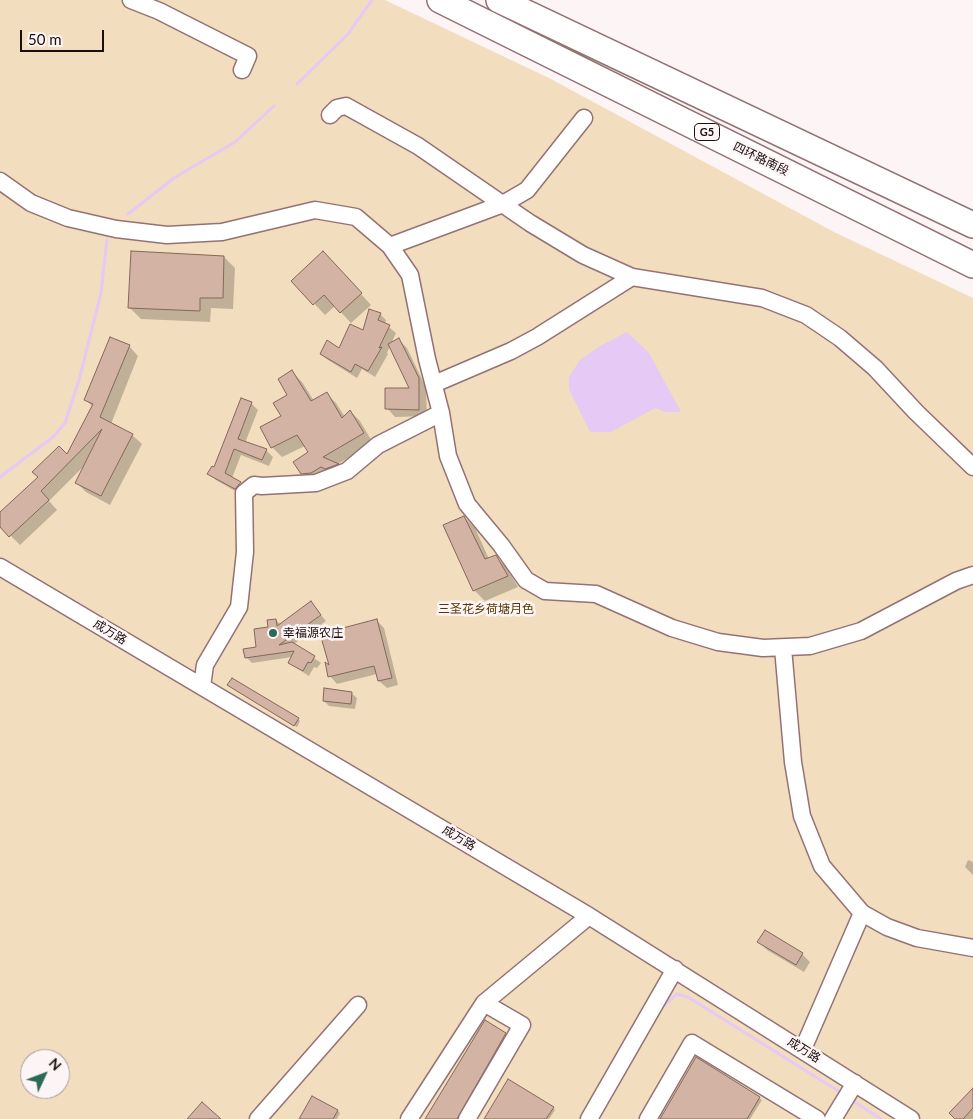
<!DOCTYPE html>
<html>
<head>
<meta charset="utf-8">
<style>
  body { margin:0 }
  #map { position:relative; width:973px; height:1119px; overflow:hidden; background:#fdf5f5; font-family:Lato,sans-serif }
  canvas { display:block }
  .north { position:absolute; left:20px; top:1049px; width:50px; height:50px; box-sizing:border-box; background:#fdf5f5; border:1px solid #a39999; border-radius:50%; rotate:47deg; font-size:14px; font-weight:700; line-height:20px; text-align:center; color:#1b0e0f }
  .north::after { content:''; display:block; margin:auto; width:18px; height:22px; background:#2b6a57; clip-path:polygon(50% 0,100% 100%,50% 72%,0 100%) }
  .scale { position:absolute; left:20px; top:30px; width:84px; height:22px; box-sizing:border-box; border:2px solid #1b0e0f; border-top:0; padding-left:6px; font-size:15px; line-height:18px; white-space:nowrap; color:#1b0e0f; -webkit-text-stroke:4px #fdf5f5; paint-order:stroke }
</style>
</head>
<body>
<div id="map">
<canvas width="973" height="1119"></canvas>
<div class="north">N</div>
<div class="scale">50 m</div>
</div>
<script>
const ctx = document.querySelector('canvas').getContext('2d');
ctx.lineJoin = 'round';
function fill(path, color) { ctx.fillStyle = color; ctx.fill(path, 'evenodd'); }
const poly = rows => new Path2D(rows.map(r => 'M' + r).join(''));
function strokePath(path, color, width, dash) { ctx.strokeStyle = color; ctx.lineWidth = width; ctx.lineCap = dash ? 'butt' : 'round'; ctx.setLineDash(dash || []); ctx.stroke(path); }
function label(font, color, halo, rows, align = 'center') {
  ctx.font = font + ' Lato,"Noto Sans SC",sans-serif'; ctx.lineWidth = 5; ctx.setLineDash([]); ctx.textBaseline = 'middle'; ctx.strokeStyle = halo; ctx.fillStyle = color; for (const [text, x, y, turn = 0] of rows) {
    ctx.save(); ctx.translate(x, y); ctx.rotate((+turn || 0) * Math.PI / 180); ctx.textAlign = isNaN(turn) ? turn : align; if (halo) ctx.strokeText(text, 0, 0); ctx.fillText(text, 0, 0); ctx.restore();
  }
}
const green = poly([
  [0,0,385,0,549,78,834,232,973,298,973,1119,0,1119],
  [30,1059,60,1059,60,1089,30,1089]
]);
const water = poly([
  [627,332,649,353,681,412,665,412,655,408,611,432,590,432,569,389,569,377,580,360,600,346]
]);
const shadow = poly([
  [224,257,235,268,233,309,211,308,210,322,141,319,130,308],
  [334,264,371,305,351,323,335,306,325,315,293,281],
  [380,314,386,320,385,324,396,333,391,344,399,340,407,348,426,388,427,416,395,417,387,408,411,389,390,346,387,353,388,354,375,377,362,369,357,378,328,360,321,354,340,349,364,332],
  [129,346,138,356,111,424,132,435,142,444,110,505,86,492,76,482,84,466,49,501,57,510,20,545,0,525,0,514,67,456,93,407,86,400],
  [292,372,302,382,314,401,326,393,336,403,345,417,350,411,360,421,373,443,338,464,347,474,312,483,302,473,309,453,305,446,282,457,272,447,289,395],
  [251,403,258,410,245,443,266,450,273,457,269,466,241,455,232,478,247,490,242,495,216,480,209,473,215,469],
  [464,517,475,528,489,559,495,556,506,567,518,587,485,601,474,590],
  [311,603,326,621,294,644,321,663,317,668,314,667,309,676,289,663,292,657,252,663,246,657,258,648,276,620,281,625],
  [376,620,384,628,398,685,387,688,379,681,377,674,337,684,330,676,331,667],
  [231,687,298,719,300,721,297,727],
  [351,693,357,698,355,709,329,706,324,701],
  [968,860,973,862,973,875,965,867],
  [759,942,802,954,810,962,804,972,767,950],
  [505,1034,507,1036,460,1119,427,1119],
  [696,1059,762,1100,750,1119,660,1119],
  [973,1090,973,1119,957,1119],
  [553,1108,555,1110,549,1119,486,1119],
  [338,1111,340,1113,337,1119,301,1119]
]);
const stream = poly([
  [297,84,348,34,372,0],
  [128,214,174,178,235,142,274,106],
  [0,477,53,437,65,423,79,380,101,293,107,240],
  [662,1007,677,994,688,997,843,1094],
  [850,1099,881,1119]
]);
const building = poly([
  [131,251,224,256,223,298,200,298,200,311,128,308,131,251],
  [323,251,362,293,340,313,324,295,313,305,291,281,323,251],
  [369,309,381,313,378,320,390,325,379,348,382,347,368,371,355,364,351,372,320,354,327,340,339,348,350,324,363,330,369,309],
  [110,337,130,345,100,417,133,434,101,496,75,483,102,429,41,491,49,500,9,537,0,527,0,512,38,477,32,472,59,446,67,454,93,404,84,400,110,337],
  [399,338,419,378,419,410,385,409,385,388,409,388,388,344,399,338],
  [292,370,311,401,327,392,342,418,350,410,364,433,323,457,339,464,325,469,321,467,311,473,301,474,293,462,308,452,297,435,271,448,260,427,281,416,273,403,287,395,278,379,292,370],
  [241,398,252,402,238,439,267,449,262,460,234,449,225,473,241,482,235,489,207,474,212,466,214,467,241,398],
  [464,516,485,559,496,555,508,576,473,591,443,525,464,516],
  [311,601,321,615,279,645,292,642,315,656,311,663,308,662,303,671,288,663,294,651,245,658,243,649,256,647,254,629,268,627,267,620,276,619,277,626,311,601],
  [377,619,392,678,378,681,374,666,328,677,325,662,329,665,320,634,377,619],
  [232,678,299,718,294,726,227,685,232,678],
  [324,688,352,692,351,704,323,701,324,688],
  [765,930,803,953,796,965,757,942,765,930],
  [485,1020,506,1033,457,1119,425,1119,485,1020],
  [696,1057,760,1097,747,1119,660,1119,696,1057],
  [508,1079,554,1107,546,1119,484,1119,508,1079],
  [973,1088,973,1108,963,1119,955,1119,949,1113,973,1088],
  [312,1096,338,1110,333,1119,299,1119,312,1096],
  [202,1102,221,1119,187,1119,202,1102]
]);
const minor = poly([
  [131,0,159,11,248,56,242,70],
  [330,115,337,108,346,106,418,146,530,223,583,255,632,277,762,298,806,315,840,338,875,368,916,412,973,467],
  [0,181,31,203,68,218,116,229,167,235,222,232,315,210,356,217,390,246,410,275,427,359,441,413,448,456,467,504,501,545,526,580,545,591,596,594,672,628,718,642,763,648,810,646,861,631,956,581,973,575],
  [390,246,503,204,527,190,584,118],
  [434,384,511,351,537,337,632,277],
  [0,567,589,916,911,1119],
  [783,648,793,762,802,816,822,866,862,913,887,927,917,938,973,948],
  [202,686,205,665,239,607,245,552,244,493,254,485,262,486,316,483,347,471,378,445,441,413],
  [803,1049,862,913],
  [258,1119,358,1005],
  [409,1119,484,1003,589,916],
  [467,1119,522,1025,484,1003],
  [589,1119,675,969],
  [648,1119,692,1043,817,1119],
  [833,1119,855,1083]
]);
const highway = poly([
  [440,0,973,265],
  [499,0,973,225]
]);
const markers = [
  [273,633,5,"#2b6a57"]
];
const shields = [
  [707,132,25]
];
const shieldNames = [
  ["G5",707,132]
];
const streetNames = [
  ["四环路南段",761,159,26],
  ["成万路",110,632,31],
  ["成万路",459,838,31],
  ["成万路",804,1050,32]
];
const parkNames = [
  ["三圣花乡荷塘月色",486,609]
];
const poiNames = [
  ["幸福源农庄",283,633]
];
fill(green, '#f2ddbf');
fill(water, '#e6c9f5');
fill(shadow, '#0003');
strokePath(stream, '#e6c9f5', 3);
fill(building, '#d3b3a4');
strokePath(building, '#85685b', 1);
strokePath(minor, '#947274', 19);
strokePath(highway, '#947274', 28);
strokePath(minor, '#fff', 16);
strokePath(highway, '#fff', 25);
for (const [x, y, r, color] of markers) { const dot = new Path2D(); dot.arc(x, y, r, 0, 2 * Math.PI); ctx.fillStyle = color; ctx.fill(dot); strokePath(dot, '#fdf5f5', 2); }
for (const [x, y, w] of shields) { const box = new Path2D(); box.roundRect(x - w / 2, y - 8.5, w, 17, 4); ctx.fillStyle = '#fdf5f5'; ctx.fill(box); strokePath(box, '#1b0e0f', 1); }
label('bold 11px', '#1b0e0f', null, shieldNames);
label('12px', '#1b0e0f', '#fdf5f5', streetNames);
label('12px', '#553900', '#fdf5f5', parkNames);
label('12px', '#1b0e0f', '#fdf5f5', poiNames, 'left');
</script>
</body>
</html>
